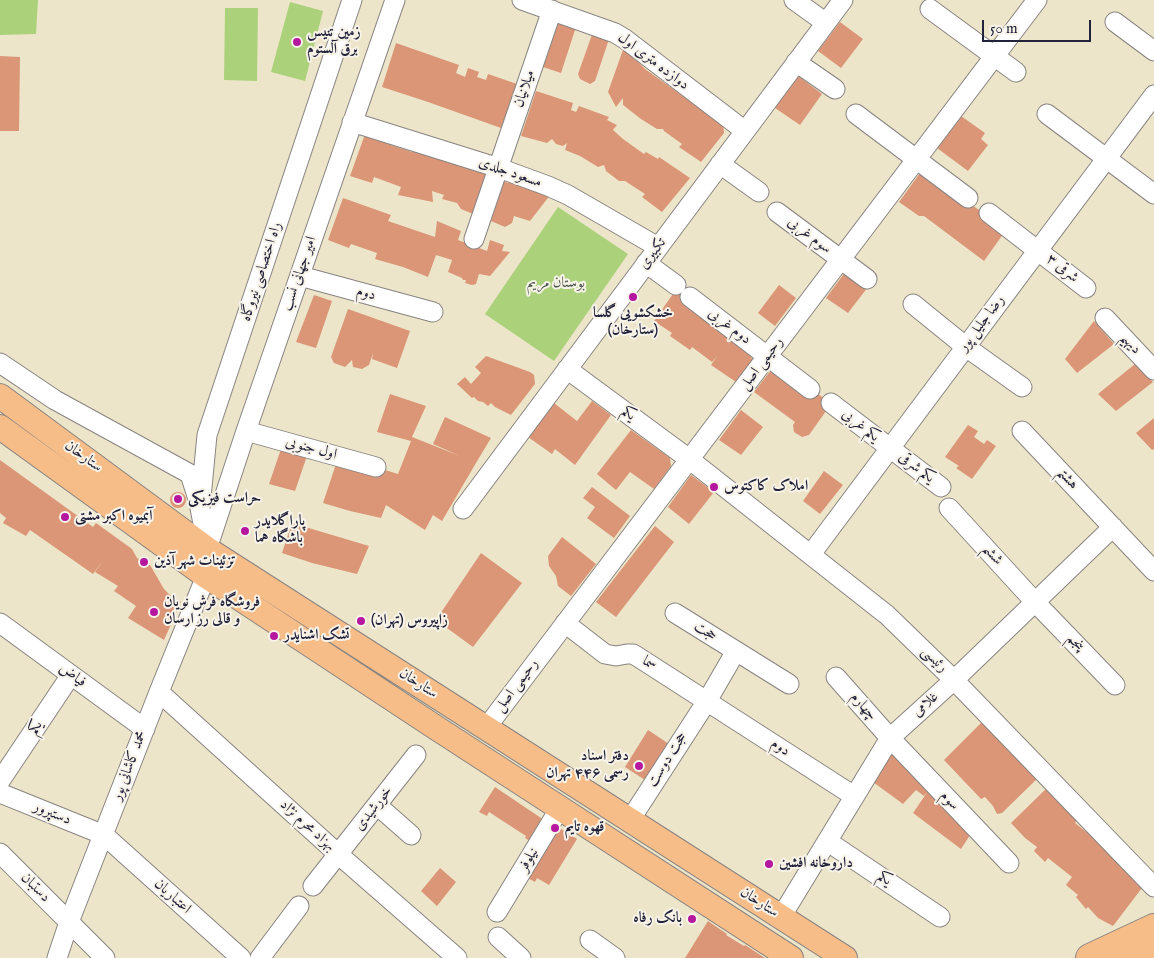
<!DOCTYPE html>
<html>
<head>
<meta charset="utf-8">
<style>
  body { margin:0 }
  #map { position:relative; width:1154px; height:958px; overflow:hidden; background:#ede5c9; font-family:"IM FELL English",serif }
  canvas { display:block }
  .scale { position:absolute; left:982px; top:20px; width:109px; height:22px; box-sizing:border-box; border:2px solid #22223b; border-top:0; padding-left:6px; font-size:15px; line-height:18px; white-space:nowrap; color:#22223b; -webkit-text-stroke:4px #f7f3e8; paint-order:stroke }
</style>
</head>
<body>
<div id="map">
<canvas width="1154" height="958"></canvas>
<div class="scale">50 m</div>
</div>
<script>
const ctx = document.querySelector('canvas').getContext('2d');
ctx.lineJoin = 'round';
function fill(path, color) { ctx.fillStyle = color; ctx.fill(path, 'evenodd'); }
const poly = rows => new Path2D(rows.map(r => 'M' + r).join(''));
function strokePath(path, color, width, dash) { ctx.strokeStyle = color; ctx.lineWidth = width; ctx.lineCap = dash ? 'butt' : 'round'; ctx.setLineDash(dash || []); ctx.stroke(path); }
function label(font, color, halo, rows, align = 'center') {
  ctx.font = font + ' "IM FELL English",Amiri,serif'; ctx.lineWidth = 4; ctx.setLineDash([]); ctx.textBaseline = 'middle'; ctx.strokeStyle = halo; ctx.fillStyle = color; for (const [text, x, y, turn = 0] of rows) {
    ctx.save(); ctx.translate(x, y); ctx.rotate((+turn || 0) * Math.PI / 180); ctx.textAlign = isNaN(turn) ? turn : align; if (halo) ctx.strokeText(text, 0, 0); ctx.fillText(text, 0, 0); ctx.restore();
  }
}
const green = poly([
  [0,0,38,0,36,34,0,35],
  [290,2,323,11,305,81,271,72],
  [225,8,258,8,257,81,224,80],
  [558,207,628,254,554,361,485,314]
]);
const building = poly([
  [559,21,576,27,561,73,543,67],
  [840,22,863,39,841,68,818,51],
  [594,29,610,36,595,81,590,84,580,79,578,74],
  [396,43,459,65,456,73,465,77,468,68,479,72,477,77,486,80,488,74,517,84,501,128,428,102,382,87],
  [624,47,645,69,723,125,724,133,701,162,679,147,682,144,664,131,663,129,657,129,641,119,623,105,623,98,616,107,608,92],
  [0,56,20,57,19,131,0,131],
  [798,76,822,94,800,125,775,108],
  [536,91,573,103,571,110,576,112,579,106,609,117,607,120,617,125,613,130,623,139,644,154,646,152,658,159,659,157,690,178,662,212,642,197,645,194,625,181,619,181,606,171,604,165,598,167,580,156,565,150,567,143,563,146,556,144,552,139,547,143,521,136],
  [961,116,985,133,981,139,988,145,968,171,937,148],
  [371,134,386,138,385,143,412,152,414,147,487,174,473,214,461,209,457,203,442,199,444,195,432,191,433,202,398,195,401,187,374,177,372,183,350,176,364,137],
  [923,169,1006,230,984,261,924,216,919,216,899,202],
  [509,180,551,194,530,221,514,216,512,223,505,227,491,221,504,181,508,183],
  [343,198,391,215,388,221,435,237,437,221,461,231,458,240,487,251,490,240,504,245,502,251,510,252,490,276,479,274,476,284,472,285,465,283,466,280,463,280,462,278,448,272,452,260,436,255,428,277,403,267,375,259,377,253,351,244,349,248,328,240],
  [849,267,871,283,848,313,826,298],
  [779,285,796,298,775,326,758,313],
  [675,291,754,353,751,358,753,359,736,382,711,365,717,356,712,362,692,347,690,350,670,336,672,333,654,321],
  [314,295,332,301,316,348,296,342],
  [348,309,410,331,397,368,372,359,373,353,369,365,362,369,353,367,352,360,345,367,334,363,331,357],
  [1094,321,1114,344,1077,373,1065,359],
  [486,356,530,372,534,375,535,384,511,415,495,407,491,403,488,406,483,402,478,401,474,397,472,398,457,384,465,377,471,384,481,373,475,367],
  [1135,364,1153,382,1116,411,1098,394],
  [775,365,817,393,831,404,809,435,802,437,794,432,793,425,795,422,754,392],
  [390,394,426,406,412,437,460,456,433,444,445,417,491,438,476,463,442,521,433,515,425,530,386,505,381,518,350,511,323,503,337,461,378,477,382,469,398,474,411,441,377,432],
  [592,401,611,415,575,465,555,449,552,454,528,437,554,403,577,421],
  [741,410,763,427,741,455,719,440],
  [1154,418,1154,449,1152,450,1136,433],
  [968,425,978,431,974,437,984,444,987,440,996,446,972,479,956,468,959,466,945,457],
  [631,430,670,458,671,466,654,489,630,472,616,490,597,474],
  [281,449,307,456,295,491,269,484],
  [0,460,93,527,96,523,132,549,137,558,150,565,164,589,170,595,181,602,164,640,128,618,136,606,114,591,118,586,95,572,104,559,93,574,30,530,26,536,3,523,6,518,0,513],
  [824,471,843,485,820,514,803,501],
  [691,475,714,492,689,524,668,507],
  [592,487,630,516,614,538,587,518,595,507,583,498],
  '170 500a8 8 0 1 1 16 0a8 8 0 1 1-16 0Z',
  [292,523,369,546,357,574,312,563,282,553],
  [655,526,674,542,616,617,596,602],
  [562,537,596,564,571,596,558,586,556,576,549,566,548,556],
  [481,553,522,583,473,647,436,620],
  [984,720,1040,776,1002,813,997,814,993,806,985,797,981,799,944,760],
  [648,730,669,744,645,780,625,767],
  [896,753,972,832,961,849,913,813,928,791,924,796,916,790,903,804,873,782,890,754],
  [1049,786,1078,818,1075,823,1099,842,1145,884,1113,926,1098,918,1088,907,1086,909,1076,897,1078,895,1066,885,1072,877,1048,858,1045,862,1034,851,1037,847,1025,838,1011,823],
  [495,787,544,820,530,841,525,838,526,836,489,812,487,816,479,812],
  [555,825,577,839,549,885,537,878,535,882,524,876],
  [440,868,456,882,437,906,421,891],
  [708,921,727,934,726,935,744,946,745,945,765,958,685,958]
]);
const minor = poly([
  [522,0,615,33,625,39,745,131],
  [794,0,826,23],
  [930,9,1016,72],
  [1115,22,1154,51],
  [796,62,835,89],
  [856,114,968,198],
  [1047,114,1154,194],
  [352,122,499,168,548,186,568,195,658,247],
  [720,164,759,192],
  [777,212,867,279],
  [989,213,1086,288],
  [474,239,552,10],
  [646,263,676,285],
  [300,276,433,312],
  [690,297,810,389],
  [913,304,966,347,1022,387],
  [1105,318,1154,370],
  [0,363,55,400,190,474,198,499],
  [567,369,689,459,887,615,954,680,1154,887],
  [831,403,941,487],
  [246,431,376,467],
  [1022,431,1154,571],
  [949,508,1035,602,1115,685],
  [463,509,843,0],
  [207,545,200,508,207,435,352,0],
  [207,549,246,431,395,0],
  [811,554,1154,95],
  [675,613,789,684],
  [0,623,145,729],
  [565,623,605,654,616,656,627,654,633,654,638,657,854,796],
  [836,677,890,738,1009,863],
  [159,692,338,854,457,958],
  [486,728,1037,0],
  [0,781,71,675],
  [0,793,104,835,241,958],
  [377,805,411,835],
  [630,820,707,701,736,651],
  [827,841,940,917],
  [0,853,105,958],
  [313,886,416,755],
  [497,912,560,808],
  [781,917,890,738,954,680,1113,527],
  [498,937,521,958],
  [590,940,615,958],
  [57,958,69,922,159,692,206,576],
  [260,958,299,906]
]);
const major = poly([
  [0,396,207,549,845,958],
  [0,427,206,576,438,729,791,958]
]);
const highway = poly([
  [1090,958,1154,928],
  [1136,958,1154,950]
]);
const markers = [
  [297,42,5,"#b5179e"],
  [633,297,5,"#b5179e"],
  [714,487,5,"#b5179e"],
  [178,499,5,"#b5179e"],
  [65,517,5,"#b5179e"],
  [245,531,5,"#b5179e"],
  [144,562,5,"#b5179e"],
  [154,612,5,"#b5179e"],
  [361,621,5,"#b5179e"],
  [274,636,5,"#b5179e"],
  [639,766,5,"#b5179e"],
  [555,828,5,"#b5179e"],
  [769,864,5,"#b5179e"],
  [692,919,5,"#b5179e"]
];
const poiNames = [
  ["زمین تنیس",307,33],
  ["برق آلستوم",307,50],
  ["خشکشویی گلسا",633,314,"center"],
  ["(ستارخان)",633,331,"center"],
  ["املاک کاکتوس",724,487],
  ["حراست فیزیکی",188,499],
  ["آبمیوه اکبر مشتی",75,517],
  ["پاراگلایدر",255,522],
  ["باشگاه هما",255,539],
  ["تزئینات شهر آذین",154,562],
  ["فروشگاه فرش نویان",164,603],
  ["و قالی رز ارسان",164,620],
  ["زاپیروس (تهران)",371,621],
  ["تشک اشنایدر",284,636],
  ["دفتر اسناد",629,757,"right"],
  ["رسمی ۴۴۶ تهران",629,774,"right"],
  ["قهوه تایم",565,828],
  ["داروخانه افشین",779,864],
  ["بانک رفاه",682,919,"right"]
];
const streetNames = [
  ["دوازده متری اول",653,62,37],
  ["میلانیان",525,89,-71],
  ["مسعود جلدی",510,173,19],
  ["سوم غربی",809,236,37],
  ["تکبیری",653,254,-53],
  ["۳ شرقی",1062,269,38],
  ["راه اختصاصی نیروگاه",262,272,-72],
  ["امیر جهانی نسب",300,274,-71],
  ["دوم",366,294,15],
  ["رضا جلیل پور",982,324,-53],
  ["دوم غربی",729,327,37],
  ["دیهیم",1130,344,47],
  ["رحیمی اصل",762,364,-53],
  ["یکم",628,414,36],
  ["یکم غربی",860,426,38],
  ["اول جنوبی",311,449,15],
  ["ستارخان",83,457,36],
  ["یکم شرقی",916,468,37],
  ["هشتم",1067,479,47],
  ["ششم",992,555,48],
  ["حجت",705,632,32],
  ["پنجم",1075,643,46],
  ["رئیسی",934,660,44],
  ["سما",649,664,32],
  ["فیاض",72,676,36],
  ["ستارخان",418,684,33],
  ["رحیمی اصل",517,686,-53],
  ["غلامی",926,705,-42],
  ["چهارم",863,707,49],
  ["یکم",36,728,-56],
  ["دوم",780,748,33],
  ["حجت دوست",668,760,-58],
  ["محمد کاشانی پور",130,766,-69],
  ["سوم",949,801,46],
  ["خورشیدی",374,809,-52],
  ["دستپرور",52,814,22],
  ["بهزاد محرم نژاد",307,826,42],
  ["نیلوفر",529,860,-59],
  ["یکم",884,879,34],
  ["دستبان",35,888,45],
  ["اعتباریان",172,897,42],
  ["ستارخان",759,903,33]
];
const parkNames = [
  ["بوستان مریم",556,284]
];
fill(green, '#abd17b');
fill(building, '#db9677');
strokePath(minor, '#888482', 21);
strokePath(major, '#888482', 26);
strokePath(highway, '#888482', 30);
strokePath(minor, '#fff', 19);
strokePath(major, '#f7bd88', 24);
strokePath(highway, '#f7bd88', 28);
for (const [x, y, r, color] of markers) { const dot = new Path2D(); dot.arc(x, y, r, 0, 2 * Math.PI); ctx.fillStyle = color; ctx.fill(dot); strokePath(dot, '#f7f3e8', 2); }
label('bold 15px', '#22223b', '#f7f3e8', poiNames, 'left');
label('15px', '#22223b', '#f7f3e8', streetNames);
label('15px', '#4b574e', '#f7f3e8', parkNames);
</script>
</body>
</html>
